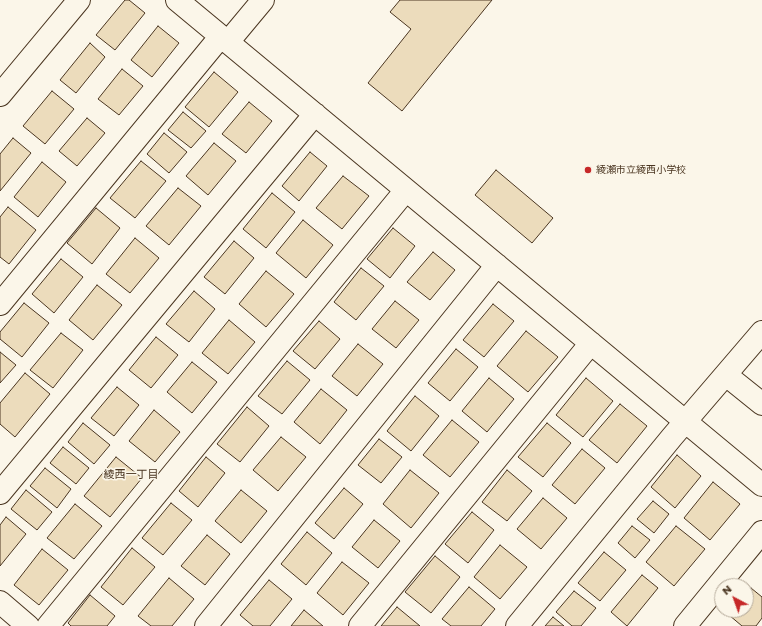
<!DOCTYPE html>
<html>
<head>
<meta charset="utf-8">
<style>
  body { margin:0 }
  #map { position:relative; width:762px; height:626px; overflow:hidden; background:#fbf6e9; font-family:Poppins,sans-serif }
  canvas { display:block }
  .north { position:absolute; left:714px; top:578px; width:40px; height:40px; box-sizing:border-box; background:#fbf6e9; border:1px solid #b4a999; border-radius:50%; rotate:319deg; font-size:11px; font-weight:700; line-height:16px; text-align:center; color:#4a3520 }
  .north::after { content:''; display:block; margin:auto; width:14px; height:18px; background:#c62828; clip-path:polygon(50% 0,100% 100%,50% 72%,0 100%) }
</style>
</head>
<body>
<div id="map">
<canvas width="762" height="626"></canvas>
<div class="north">N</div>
</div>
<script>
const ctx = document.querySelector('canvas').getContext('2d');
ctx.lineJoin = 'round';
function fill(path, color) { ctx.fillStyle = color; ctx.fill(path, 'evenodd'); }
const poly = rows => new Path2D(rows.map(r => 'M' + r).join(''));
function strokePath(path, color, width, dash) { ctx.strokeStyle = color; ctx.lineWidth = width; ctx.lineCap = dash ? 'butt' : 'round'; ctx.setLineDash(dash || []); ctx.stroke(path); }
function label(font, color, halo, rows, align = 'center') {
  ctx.font = font + ' Poppins,"Noto Sans JP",sans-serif'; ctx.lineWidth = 3; ctx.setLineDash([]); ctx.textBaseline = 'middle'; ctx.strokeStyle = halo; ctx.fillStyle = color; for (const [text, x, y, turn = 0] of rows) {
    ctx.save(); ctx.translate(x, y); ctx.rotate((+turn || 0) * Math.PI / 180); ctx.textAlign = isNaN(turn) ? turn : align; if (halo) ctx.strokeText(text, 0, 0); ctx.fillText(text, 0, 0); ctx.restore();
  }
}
const building = poly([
  [125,0,129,0,145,13,115,50,96,35,125,0],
  [400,0,492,0,402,111,368,83,411,29,390,12,400,0],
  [158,26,179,43,152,77,131,60,158,26],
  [90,43,105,57,76,93,60,80,90,43],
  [122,69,143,86,119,115,98,99,122,69],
  [214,72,238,92,209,127,185,107,214,72],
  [52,91,74,109,45,144,23,126,52,91],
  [249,102,272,121,246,153,222,134,249,102],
  [183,112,206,131,191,148,168,130,183,112],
  [87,118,105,133,77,166,59,151,87,118],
  [164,133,187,152,169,173,147,154,164,133],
  [13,138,31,153,0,191,0,154,13,138],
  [214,143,236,161,208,195,186,176,214,143],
  [310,152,327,166,299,201,282,186,310,152],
  [141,161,166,181,135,218,110,198,141,161],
  [42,162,66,182,38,217,14,197,42,162],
  [496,170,553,218,532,243,475,195,496,170],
  [343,176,369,196,342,229,316,208,343,176],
  [178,188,201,206,169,245,146,226,178,188],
  [272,193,295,212,266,248,243,229,272,193],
  [8,207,36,230,9,264,0,257,0,217,8,207],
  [96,208,120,228,92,264,67,243,96,208],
  [303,220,333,245,306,278,276,253,303,220],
  [393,228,415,246,390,278,367,259,393,228],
  [135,238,159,258,130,293,106,274,135,238],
  [234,241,254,258,225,294,204,277,234,241],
  [433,252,455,270,430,300,407,282,433,252],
  [61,259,83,277,54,313,32,294,61,259],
  [361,268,384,286,356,320,334,302,361,268],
  [266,271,294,294,266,327,239,304,266,271],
  [97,285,122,305,93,340,69,320,97,285],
  [194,291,215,309,189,342,166,324,194,291],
  [395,301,419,320,396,348,372,329,395,301],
  [24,303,49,323,22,357,0,339,0,332,24,303],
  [493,304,514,321,484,357,463,340,493,304],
  [229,320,255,342,228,374,202,353,229,320],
  [319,321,340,339,315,369,293,351,319,321],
  [526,331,558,357,528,392,497,366,526,331],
  [61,333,83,350,53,388,30,370,61,333],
  [156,337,178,355,151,388,129,370,156,337],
  [358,344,383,364,357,396,332,376,358,344],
  [456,349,478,367,450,401,428,383,456,349],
  [0,352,16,365,0,383,0,352],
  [287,361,310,380,282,414,258,396,287,361],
  [192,362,217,382,192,413,167,392,192,362],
  [25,373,50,394,15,437,0,424,0,403,25,373],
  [489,378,514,399,487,432,462,411,489,378],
  [586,378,613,401,583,437,556,415,586,378],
  [117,387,139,405,114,436,91,418,117,387],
  [321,389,347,410,320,444,294,422,321,389],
  [415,396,439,416,411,451,387,431,415,396],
  [620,404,647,426,617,463,589,440,620,404],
  [247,407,269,426,240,462,217,444,247,407],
  [154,410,180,432,155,462,129,441,154,410],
  [452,420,479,442,450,477,423,455,452,420],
  [83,423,110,445,94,464,68,442,83,423],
  [547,423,571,443,543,477,518,457,547,423],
  [281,437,306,457,278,491,253,470,281,437],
  [379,439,402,457,381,483,358,465,379,439],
  [63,447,89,468,76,484,50,463,63,447],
  [582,449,605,468,575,504,552,485,582,449],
  [677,455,701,476,675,508,651,487,677,455],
  [116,457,142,478,110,517,84,496,116,457],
  [206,457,225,473,198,507,179,491,206,457],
  [45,468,71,489,57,508,30,486,45,468],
  [410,470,439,493,411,528,383,504,410,470],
  [507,470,532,491,507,521,482,502,507,470],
  [713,482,740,504,710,540,684,518,713,482],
  [344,488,363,504,334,539,315,523,344,488],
  [26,490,52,512,37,530,11,509,26,490],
  [241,490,267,511,241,543,215,521,241,490],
  [543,498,567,518,541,549,517,529,543,498],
  [653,501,669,514,654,533,637,519,653,501],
  [171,503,192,520,163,555,142,538,171,503],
  [75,504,102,526,74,559,47,538,75,504],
  [472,512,494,530,468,563,445,544,472,512],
  [6,517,26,534,0,566,0,525,6,517],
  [374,520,400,541,378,568,352,547,374,520],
  [632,526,650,540,635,558,618,543,632,526],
  [676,526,705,549,674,586,646,562,676,526],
  [307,532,332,553,306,585,281,564,307,532],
  [207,535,230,554,205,585,181,566,207,535],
  [500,545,527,567,500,599,474,577,500,545],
  [132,548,155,567,123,605,101,587,132,548],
  [42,549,68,570,39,605,14,585,42,549],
  [604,552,626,570,600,601,578,583,604,552],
  [435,556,460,577,431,613,405,592,435,556],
  [342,562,369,583,343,615,317,593,342,562],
  [642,575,658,588,627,626,611,612,642,575],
  [169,578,194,599,172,626,151,626,138,616,169,578],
  [269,580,292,599,270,626,253,626,240,615,269,580],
  [469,587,495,609,481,626,451,626,442,619,469,587],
  [751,588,762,597,762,618,756,626,742,626,729,615,733,610,746,610,746,594,751,588],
  [574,591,596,608,581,626,572,626,556,612,574,591],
  [90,595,115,616,107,626,71,626,68,623,90,595],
  [397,607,420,626,381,626,397,607],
  [304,610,323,626,291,626,304,610],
  [553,617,564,626,545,626,553,617]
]);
const minor = poly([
  [177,0,762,485],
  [228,42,263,0],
  [0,95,79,0],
  [0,304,221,36],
  [726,375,762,404],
  [0,493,315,114],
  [0,602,28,626],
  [48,626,406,190],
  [206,626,497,265],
  [360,626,591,343],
  [517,626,672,437,762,332],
  [685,626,762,532]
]);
const markers = [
  [588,170,4,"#c62828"]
];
const poiNames = [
  ["綾瀬市立綾西小学校",596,170]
];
const neighbourhoodNames = [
  ["綾西一丁目",131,475]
];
fill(building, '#ecdcbc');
strokePath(building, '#4a3520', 1);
strokePath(minor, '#4a3520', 24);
strokePath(minor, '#fbf6e9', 22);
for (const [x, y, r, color] of markers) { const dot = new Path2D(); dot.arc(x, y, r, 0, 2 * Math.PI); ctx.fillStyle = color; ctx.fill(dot); strokePath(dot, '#fbf6e9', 1.5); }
label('10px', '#4a3520', '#fbf6e9', poiNames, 'left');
label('11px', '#4a3520', '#fbf6e9', neighbourhoodNames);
</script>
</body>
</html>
